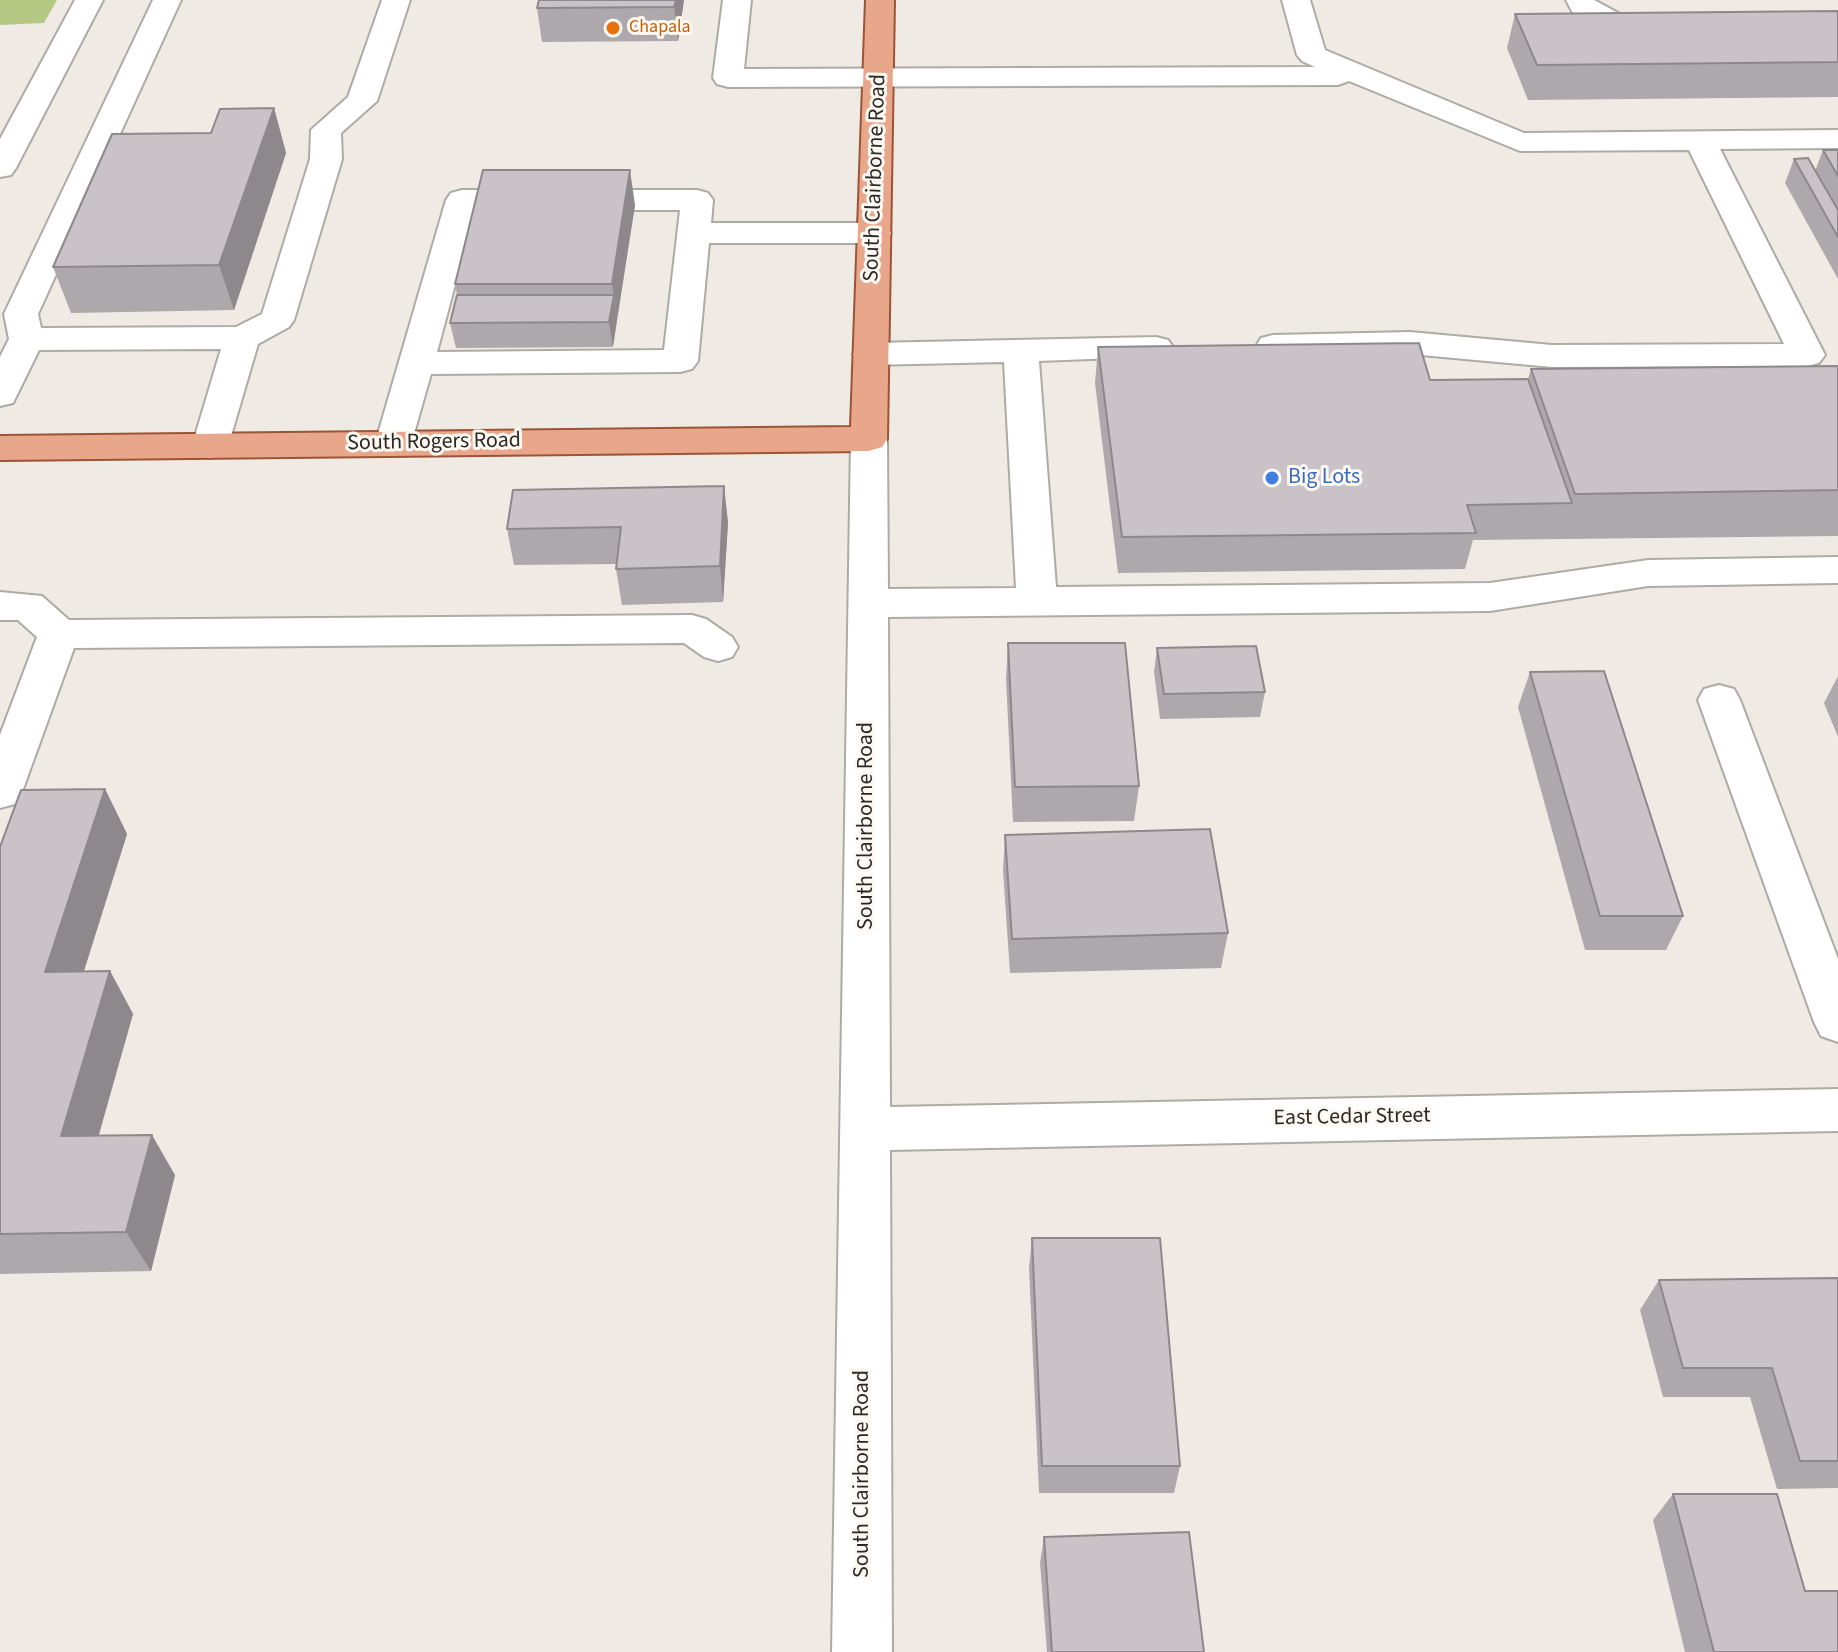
<!DOCTYPE html>
<html>
<head>
<meta charset="utf-8">
<style>
  body { margin:0 }
  canvas { display:block; background:#efebe4 }
</style>
</head>
<body>
<canvas width="1838" height="1652"></canvas>
<script>
const ctx = document.querySelector('canvas').getContext('2d');
ctx.lineJoin = 'round';
function fill(path, color) { ctx.fillStyle = color; ctx.fill(path, 'evenodd'); }
const poly = rows => new Path2D(rows.map(r => 'M' + r).join(''));
function strokePath(path, color, width, dash) { ctx.strokeStyle = color; ctx.lineWidth = width; ctx.lineCap = dash ? 'butt' : 'round'; ctx.setLineDash(dash || []); ctx.stroke(path); }
function label(font, color, halo, rows, align = 'center') {
  ctx.font = font + ' "Source Sans 3",sans-serif'; ctx.lineWidth = 6; ctx.setLineDash([]); ctx.textBaseline = 'middle'; ctx.strokeStyle = halo; ctx.fillStyle = color; for (const [text, x, y, turn = 0] of rows) {
    ctx.save(); ctx.translate(x, y); ctx.rotate((+turn || 0) * Math.PI / 180); ctx.textAlign = isNaN(turn) ? turn : align; if (halo) ctx.strokeText(text, 0, 0); ctx.fillText(text, 0, 0); ctx.restore();
  }
}
const green = poly([
  [0,0,57,0,44,23,0,25]
]);
const minor = poly([
  [75,0,103,0,16,168,11,175,0,177,0,139,75,0],
  [153,0,181,0,38,314,41,328,236,327,262,314,310,159,311,130,348,97,382,0,410,0,377,101,341,133,342,159,294,320,289,327,258,344,228,446,223,454,210,458,197,454,192,446,221,349,39,350,13,403,0,406,0,357,9,339,4,314,153,0],
  [723,0,751,0,744,69,1315,67,1302,61,1297,55,1282,0,1310,0,1325,50,1524,133,1838,130,1838,148,1720,149,1825,355,1819,363,1807,366,1552,367,1410,354,1273,357,1261,354,1256,346,1261,338,1273,335,1410,332,1552,345,1784,344,1689,150,1520,151,1349,81,1338,85,728,87,717,84,713,78,723,0],
  [1566,0,1594,0,1635,22,1657,25,1662,31,1657,37,1647,40,1620,37,1574,15,1566,0],
  [462,190,697,190,708,193,713,200,711,223,875,223,887,226,891,233,887,240,875,243,709,243,698,361,692,369,680,372,431,374,411,444,406,452,393,456,380,452,375,444,446,200,451,193,462,190],
  [475,210,680,210,664,350,437,352,475,210],
  [1156,337,1168,340,1174,348,1168,356,1039,361,1056,587,1490,583,1648,560,1838,557,1838,583,1648,586,1490,611,888,617,890,1107,1838,1089,1838,1131,890,1150,892,1652,832,1652,851,439,856,431,869,427,882,431,887,439,888,589,1016,588,1004,362,871,365,859,362,853,354,859,346,871,343,1156,337],
  [0,592,42,596,69,620,692,615,706,619,732,637,738,647,732,657,718,661,704,657,684,643,74,648,22,792,15,804,0,808,0,735,37,637,18,620,0,620,0,592],
  [1719,685,1734,689,1740,700,1838,959,1838,1042,1821,1036,1814,1022,1698,700,1704,689,1719,685]
]);
const major = poly([
  [866,0,894,0,887,439,882,447,869,451,0,460,0,436,851,427,866,0]
]);
const wall = poly([
  [539,0,684,0,678,41,542,42,537,8],
  [1838,11,1838,97,1528,100,1507,48,1515,14],
  [274,108,286,153,234,310,71,313,53,267,211,133],
  [1823,150,1838,150,1838,279,1785,183,1794,159,1815,171],
  [635,205,613,347,456,348,450,323,457,295,455,284],
  [1098,347,1430,380,1528,379,1531,369,1838,366,1838,536,1473,540,1465,569,1118,573,1095,383],
  [724,486,728,523,723,602,622,605,616,569,617,564,514,565,507,529],
  [1008,643,1139,786,1134,821,1013,822,1006,679],
  [1157,648,1265,692,1260,717,1160,719,1154,672],
  [1530,672,1683,916,1666,950,1585,950,1518,707],
  [1838,676,1838,737,1824,703],
  [105,789,127,834,84,971,110,971,133,1014,98,1135,175,1175,151,1271,0,1274,0,847],
  [1005,835,1228,933,1221,968,1010,973,1003,870],
  [1032,1238,1180,1466,1174,1493,1039,1493,1029,1268],
  [1838,1278,1838,1488,1777,1489,1750,1397,1663,1397,1640,1310,1659,1280],
  [1673,1494,1805,1591,1838,1652,1685,1652,1653,1520],
  [1044,1537,1204,1652,1047,1652,1040,1563]
]);
const shadedWall = poly([
  [676,0,684,0,678,41,674,7],
  [274,108,286,153,234,310,219,265],
  [630,170,635,205,617,319,612,284],
  [614,295,617,319,613,347,609,322],
  [724,486,728,523,723,602,720,566],
  [105,789,127,834,70,1015,45,972],
  [110,971,133,1014,87,1177,61,1136],
  [152,1135,175,1175,151,1271,126,1232]
]);
const building = poly([
  [539,0,676,0,674,7,537,8,539,0],
  [1838,11,1838,62,1537,65,1515,14,1838,11],
  [274,108,219,265,53,267,112,134,211,133,220,109,274,108],
  [1823,150,1838,150,1838,176,1823,150],
  [1808,158,1838,210,1838,237,1794,159,1808,158],
  [483,170,630,170,612,284,455,284,483,170],
  [457,295,614,295,609,322,450,323,457,295],
  [1419,343,1430,380,1528,379,1572,503,1467,505,1476,533,1122,537,1098,347,1419,343],
  [1838,366,1838,490,1575,494,1531,369,1838,366],
  [724,486,720,566,616,569,621,527,507,529,513,490,724,486],
  [1008,643,1125,643,1139,786,1015,787,1008,643],
  [1256,646,1265,692,1164,694,1157,648,1256,646],
  [1604,671,1683,916,1600,916,1530,672,1604,671],
  [105,789,45,972,110,971,61,1136,152,1135,126,1232,0,1234,0,847,21,790,105,789],
  [1210,829,1228,933,1012,939,1005,835,1210,829],
  [1032,1238,1160,1238,1180,1466,1042,1466,1032,1238],
  [1838,1278,1838,1461,1800,1461,1772,1368,1683,1368,1659,1280,1838,1278],
  [1673,1494,1777,1494,1805,1591,1838,1591,1838,1652,1714,1652,1673,1494],
  [1189,1532,1204,1652,1052,1652,1044,1537,1189,1532]
]);
const markers = [
  [613,28,8,"#e8710a"],
  [1272,478,8,"#3f7fe0"]
];
const farFoodnames = [
  ["Chapala",629,28]
];
const streetNames = [
  ["South Clairborne Road",876,178,-88],
  ["South Rogers Road",434,443,-1],
  ["South Clairborne Road",867,826,-90],
  ["East Cedar Street",1352,1118,-1],
  ["South Clairborne Road",863,1474,-90]
];
const shopNames = [
  ["Big Lots",1288,478]
];
fill(green, '#b4c884');
strokePath(minor, '#aeaaa4', 4);
strokePath(major, '#9b5435', 4);
fill(minor, '#fff');
fill(major, '#e8a68b');
fill(wall, '#ada8ac');
fill(shadedWall, '#8d888c');
fill(building, '#c9c3c8');
strokePath(building, '#8d888c', 2);
for (const [x, y, r, color] of markers) { const dot = new Path2D(); dot.arc(x, y, r, 0, 2 * Math.PI); ctx.fillStyle = color; ctx.fill(dot); strokePath(dot, '#fdf8f2', 3); }
label('18px', '#c56008', '#fdf8f2', farFoodnames, 'left');
label('22px', '#2a2926', '#fdf8f2', streetNames);
label('22px', '#366cbe', '#fdf8f2', shopNames, 'left');
</script>
</body>
</html>
